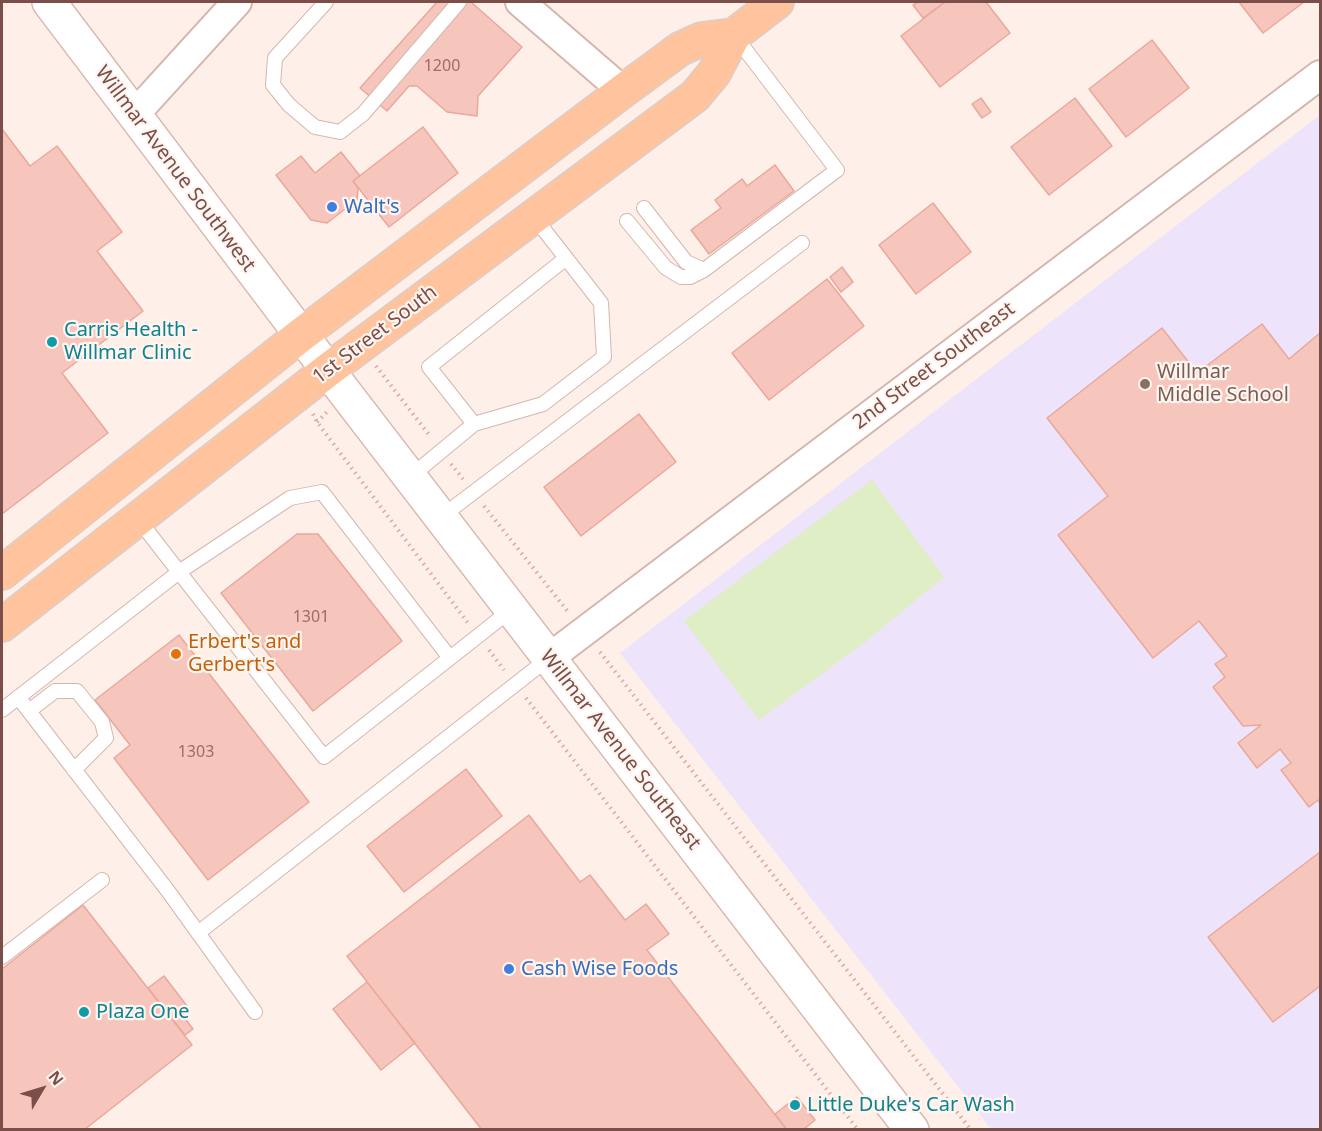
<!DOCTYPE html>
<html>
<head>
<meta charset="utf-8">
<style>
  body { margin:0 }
  #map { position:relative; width:1322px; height:1131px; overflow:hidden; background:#fef0e8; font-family:"Noto Sans",sans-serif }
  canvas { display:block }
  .frame { position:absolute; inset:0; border:3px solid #7b4f49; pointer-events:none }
  .north { position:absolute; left:12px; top:1059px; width:60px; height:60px; -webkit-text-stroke:4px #fff5f0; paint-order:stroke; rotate:52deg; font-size:16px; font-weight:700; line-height:24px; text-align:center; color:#7b4f49 }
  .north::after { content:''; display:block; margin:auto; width:21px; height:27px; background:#7b4f49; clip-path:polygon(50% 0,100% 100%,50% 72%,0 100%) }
</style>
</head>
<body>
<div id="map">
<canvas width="1322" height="1131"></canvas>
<div class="frame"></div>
<div class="north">N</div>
</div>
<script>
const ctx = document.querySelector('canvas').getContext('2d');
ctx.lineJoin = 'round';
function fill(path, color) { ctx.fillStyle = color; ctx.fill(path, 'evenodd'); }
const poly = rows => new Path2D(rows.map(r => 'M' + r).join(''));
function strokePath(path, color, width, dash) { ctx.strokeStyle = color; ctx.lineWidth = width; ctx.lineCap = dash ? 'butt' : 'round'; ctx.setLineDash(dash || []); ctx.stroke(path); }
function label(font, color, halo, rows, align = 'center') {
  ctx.font = font + ' "Noto Sans",sans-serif'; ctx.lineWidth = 4.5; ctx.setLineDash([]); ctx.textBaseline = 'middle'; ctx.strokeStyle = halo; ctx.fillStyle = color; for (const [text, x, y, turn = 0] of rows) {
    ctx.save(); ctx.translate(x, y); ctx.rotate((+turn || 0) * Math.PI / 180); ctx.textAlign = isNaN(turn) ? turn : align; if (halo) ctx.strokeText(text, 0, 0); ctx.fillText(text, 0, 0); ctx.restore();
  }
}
const education = poly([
  [1320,115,1320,1129,991,1129,620,653]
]);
const green = poly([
  [872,480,944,577,865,642,759,720,684,621]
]);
const building = poly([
  [437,2,471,2,522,47,478,96,477,116,447,112,417,86,409,86,387,111,360,88,437,2],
  [918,2,945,2,923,18,913,5,918,2],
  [945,2,986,2,1010,33,940,87,901,36,945,2],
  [1239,2,1304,2,1263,33,1239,2],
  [1152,40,1189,88,1126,137,1089,89,1152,40],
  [981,98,991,112,982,118,972,104,981,98],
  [1075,98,1112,146,1049,195,1011,147,1075,98],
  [423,127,458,173,389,227,353,181,423,127],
  [2,129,30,166,57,146,122,232,97,251,143,311,62,373,108,433,2,514,2,129],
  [341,152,360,176,353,181,358,188,357,200,327,223,311,220,276,175,301,156,315,173,341,152],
  [775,165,794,191,709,254,691,230,721,208,715,200,742,179,747,186,775,165],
  [933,203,971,252,916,294,879,245,933,203],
  [842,267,853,282,841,292,830,277,842,267],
  [827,279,864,326,769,400,732,353,827,279],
  [1262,324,1289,359,1320,333,1320,803,1318,800,1309,807,1281,770,1291,763,1280,749,1257,768,1238,743,1261,725,1243,726,1213,687,1225,677,1215,664,1227,656,1199,621,1153,658,1058,535,1108,496,1047,418,1162,328,1197,373,1262,324],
  [639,414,676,462,581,536,544,487,639,414],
  [297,534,318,534,402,641,313,711,221,593,297,534],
  [179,635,309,802,208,880,114,758,130,745,95,700,179,635],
  [466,769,502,816,404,892,367,846,466,769],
  [529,815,580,882,590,875,625,920,646,904,669,934,647,950,787,1130,482,1130,347,956,529,815],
  [1320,852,1320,986,1273,1022,1208,937,1320,852],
  [83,905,192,1045,84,1130,2,1130,2,969,83,905],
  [164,976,190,1010,183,1016,193,1029,185,1035,148,988,164,976],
  [367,982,415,1043,381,1070,333,1009,367,982],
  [797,1097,815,1120,803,1130,787,1130,775,1114,797,1097]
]);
const path = poly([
  [376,366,430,436],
  [313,414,317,422,468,623],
  [317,422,327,412],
  [451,464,463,479],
  [484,506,569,613],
  [489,650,504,670],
  [600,652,971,1130],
  [526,698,858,1130]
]);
const service = poly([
  [326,2,275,58,273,85,289,105,315,127,340,132,363,114,459,2],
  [644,208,686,262,704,270],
  [534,217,601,303,604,357,543,404,474,424,429,367,565,259],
  [627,221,666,268,681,277,690,277,704,270,837,170,734,35],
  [410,477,474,424],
  [441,517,802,243],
  [450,658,322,492,290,498,179,572,324,757,478,636,512,609],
  [18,697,168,891,255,1012],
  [2,710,179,572,138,519],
  [29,711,55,691,77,691,102,722,106,738,74,770],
  [198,933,549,658],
  [2,957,102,880]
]);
const minor = poly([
  [520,2,623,91],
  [134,115,237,2],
  [549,658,1320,75]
]);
const secondary = poly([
  [49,2,346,394,912,1130]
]);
const primary = poly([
  [2,573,301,335,623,91,680,49,702,39,734,35],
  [2,625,328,370,695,96,714,73,734,35,777,2]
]);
const markers = [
  [332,207,6,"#3f7fe0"],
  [52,342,6,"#0f9aa8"],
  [1145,384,6,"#8d6e63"],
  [176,654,6,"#e8710a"],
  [509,969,6,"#3f7fe0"],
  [84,1012,6,"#0f9aa8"],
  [795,1105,6,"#0f9aa8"]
];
const numberNames = [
  ["1200",442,66],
  ["1301",311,617],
  ["1303",196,752]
];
const streetNames = [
  ["Willmar Avenue Southwest",175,169,53],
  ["1st Street South",375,335,-37],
  ["2nd Street Southeast",934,366,-37],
  ["Willmar Avenue Southeast",620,750,52]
];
const shopNames = [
  ["Walt's",344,207],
  ["Cash Wise Foods",521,969]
];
const cultureNames = [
  ["Carris Health -",64,330],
  ["Willmar Clinic",64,353],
  ["Plaza One",96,1012],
  ["Little Duke's Car Wash",807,1105]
];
const educationNames = [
  ["Willmar",1157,372],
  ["Middle School",1157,395]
];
const foodNames = [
  ["Erbert's and",188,642],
  ["Gerbert's",188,665]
];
fill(education, '#ede4fb');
fill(green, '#dfeec4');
fill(building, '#f6c6bd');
strokePath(building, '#eaa79c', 1.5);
strokePath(service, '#d4b6af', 16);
strokePath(minor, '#d4b6af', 32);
strokePath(secondary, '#dab7ae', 36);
strokePath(primary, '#dacecc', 36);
strokePath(path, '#dca89f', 4, [1.5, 4.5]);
strokePath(service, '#fff', 14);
strokePath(minor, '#fff', 28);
strokePath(secondary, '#fff', 33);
strokePath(primary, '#ffc49e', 33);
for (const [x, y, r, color] of markers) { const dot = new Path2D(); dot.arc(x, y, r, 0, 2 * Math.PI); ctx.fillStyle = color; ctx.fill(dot); strokePath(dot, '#fff5f0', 2); }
label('16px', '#9a6d66', null, numberNames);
label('20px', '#7b4f49', '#fff5f0', streetNames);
label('20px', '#366cbe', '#fff5f0', shopNames, 'left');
label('20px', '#0d838f', '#fff5f0', cultureNames, 'left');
label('20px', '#785e54', '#fff5f0', educationNames, 'left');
label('20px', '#c56008', '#fff5f0', foodNames, 'left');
</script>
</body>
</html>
